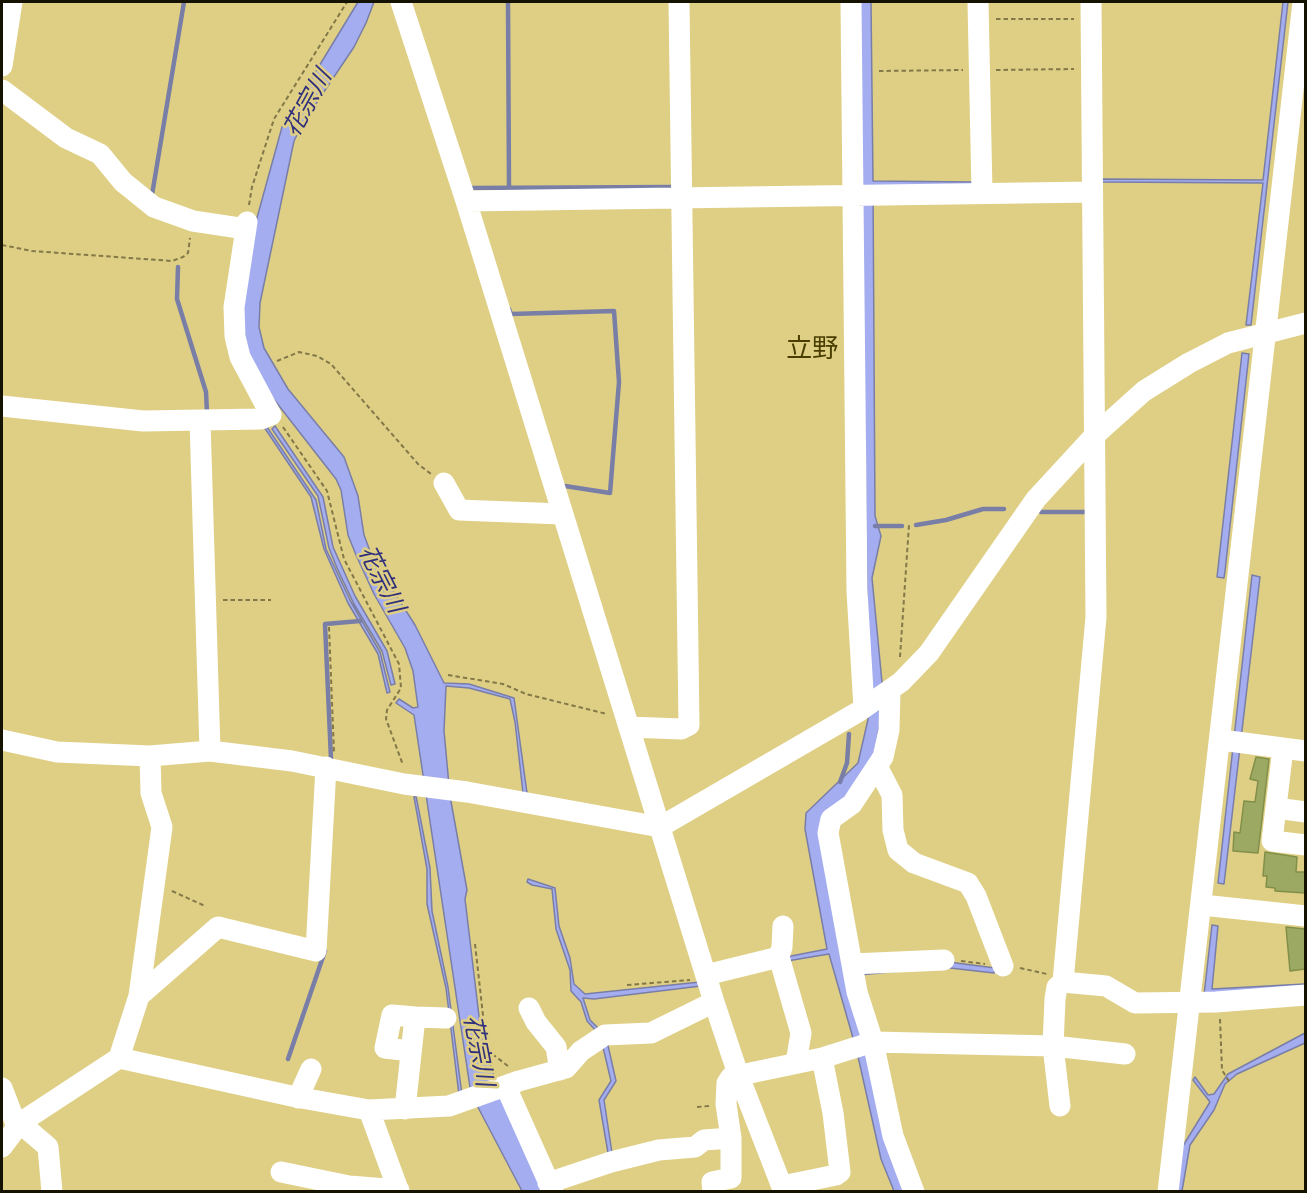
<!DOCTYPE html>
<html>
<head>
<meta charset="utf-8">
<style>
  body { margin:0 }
  #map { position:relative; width:1307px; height:1193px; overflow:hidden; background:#dfcf85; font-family:"Titillium Web",sans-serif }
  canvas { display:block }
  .frame { position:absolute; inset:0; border:3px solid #161200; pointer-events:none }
</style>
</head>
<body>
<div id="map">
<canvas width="1307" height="1193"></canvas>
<div class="frame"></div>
</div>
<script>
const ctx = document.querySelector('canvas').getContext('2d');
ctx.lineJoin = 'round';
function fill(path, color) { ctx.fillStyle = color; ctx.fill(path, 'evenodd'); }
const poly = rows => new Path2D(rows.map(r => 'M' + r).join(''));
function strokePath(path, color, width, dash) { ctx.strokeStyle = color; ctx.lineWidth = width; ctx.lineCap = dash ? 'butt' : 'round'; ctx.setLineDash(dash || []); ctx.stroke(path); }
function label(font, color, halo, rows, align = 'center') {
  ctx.font = font + ' "Titillium Web","Noto Sans JP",sans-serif'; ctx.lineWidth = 5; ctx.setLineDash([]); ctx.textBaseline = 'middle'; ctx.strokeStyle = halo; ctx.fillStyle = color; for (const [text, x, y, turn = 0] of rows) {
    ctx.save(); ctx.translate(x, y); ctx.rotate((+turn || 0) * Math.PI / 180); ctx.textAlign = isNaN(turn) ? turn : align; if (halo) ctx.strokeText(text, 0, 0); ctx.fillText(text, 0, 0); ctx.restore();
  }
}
const water = poly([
  [358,2,374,2,366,23,354,47,303,123,294,141,260,303,259,327,264,348,288,389,344,457,358,496,364,535,373,559,415,625,444,683,469,684,514,698,527,793,523,793,515,722,510,699,469,688,446,686,444,731,450,796,467,890,465,899,481,1033,496,1083,546,1191,522,1191,471,1094,414,715,396,703,399,699,413,708,418,707,413,671,405,648,374,594,356,555,348,535,341,490,336,479,262,384,250,361,240,310,255,225,282,127,358,2],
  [858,2,871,2,873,181,974,182,975,185,873,186,875,516,881,536,872,578,884,703,871,769,828,815,848,970,941,961,995,968,994,973,941,967,849,976,910,1191,894,1191,881,1159,857,1052,829,954,787,961,786,957,827,949,805,829,806,813,858,763,869,715,858,2],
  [1283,2,1288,2,1251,325,1246,325,1263,183,1102,182,1102,179,1263,180,1283,2],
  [1242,353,1249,354,1225,571,1224,578,1217,577,1242,353],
  [275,426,323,497,333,547,355,596,387,651,395,684,391,685,382,651,354,604,337,568,329,548,318,496,272,429,275,426],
  [264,427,267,427,316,500,326,549,351,602,380,652,390,692,387,693,378,654,348,603,324,549,311,497,264,427],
  [1252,575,1260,577,1224,884,1218,883,1252,575],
  [416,796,430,868,432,911,448,987,462,1095,459,1095,446,988,427,904,427,869,414,797,416,796],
  [528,879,555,888,559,926,570,958,574,984,585,994,700,982,701,986,594,999,583,998,590,1020,600,1030,598,1033,587,1021,581,1002,571,991,570,970,556,929,552,889,532,885,527,882,528,879],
  [1212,925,1218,926,1212,989,1305,984,1305,991,1204,995,1212,925],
  [1305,1033,1305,1043,1237,1074,1225,1084,1214,1110,1190,1145,1182,1191,1177,1192,1181,1149,1210,1102,1193,1080,1195,1077,1208,1095,1214,1094,1228,1074,1305,1033],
  [607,1041,616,1081,604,1100,612,1153,608,1153,599,1100,611,1081,602,1043,607,1041]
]);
const stream = poly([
  [508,2,509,189],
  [468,188,671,187],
  [152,195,184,2],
  [178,267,177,299,206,392,207,413],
  [509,309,511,314,614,311,619,382,610,493,565,486,563,489],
  [1041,512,1085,512],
  [916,525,946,520,983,509,1004,509],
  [875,526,902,526],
  [331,759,325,624,360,621],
  [840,782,847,763,849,734],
  [288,1059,325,951]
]);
const building = poly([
  [1256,757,1269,759,1258,853,1233,851,1234,832,1240,833,1244,801,1255,802,1258,781,1250,779,1256,757],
  [1265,852,1297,857,1296,872,1305,872,1305,893,1275,891,1275,888,1266,887,1267,876,1263,876,1265,852],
  [1286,927,1305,929,1305,969,1290,971,1286,927]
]);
const path = poly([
  [996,19,1074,19],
  [996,70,1074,69],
  [879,71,963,70],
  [249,205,252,187,274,119,347,2],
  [2,245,32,251,172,261,183,257,188,253,190,238],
  [277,361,299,352,317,356,331,364,418,464,431,474],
  [283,427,327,491,344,559,399,664,401,688,387,710,386,719,403,765],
  [223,600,271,600],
  [329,627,334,753],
  [900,657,909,525],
  [448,675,503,684,526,694,607,714],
  [172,891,205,906],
  [475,944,486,1042,491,1053,508,1066],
  [961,961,985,964],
  [1020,968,1047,974],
  [627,985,690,980],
  [1220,1019,1222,1070,1230,1083],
  [697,1107,709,1106],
  [417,1191,436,1192],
  [458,1192,468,1191]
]);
const minor = poly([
  [401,2,466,201,714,1002,738,1074,784,1192],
  [851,2,857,591,864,708],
  [978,2,982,192],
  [2,66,12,2],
  [2,90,66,138,100,154,123,182,154,207,193,221,246,229],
  [466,201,1092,192],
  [2,406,143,421,261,419,271,415,240,357,235,336,234,307,247,222],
  [200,421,210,751],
  [444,483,459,510,562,514],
  [890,691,889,730,883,757,852,804,831,819,828,833,857,992,873,1042,893,1136,914,1192],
  [629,727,681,729,689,725,679,2],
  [2,740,57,752,150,756,210,751,292,761,404,784,467,792,660,827,858,712,901,682,929,653,1036,499,1095,435,1144,391,1189,363,1228,343,1306,323],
  [1221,740,1306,751],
  [1283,748,1272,841,1306,845],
  [878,768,892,795,893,830,898,850,914,863,968,883,976,896,1003,966],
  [1276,808,1306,812],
  [1202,905,1306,916],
  [779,957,782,947,783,926],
  [852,964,944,960],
  [706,975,779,957,801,1033,796,1063],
  [1063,982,1106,986,1135,1003,1216,1002,1306,995],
  [139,996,218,927,316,951,326,767],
  [529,1008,536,1022,556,1047,560,1070],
  [415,1017,446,1018],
  [119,1058,296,1097,369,1110,449,1106,519,1081,566,1068,581,1051,605,1035,651,1033,714,1002],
  [506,1087,553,1192],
  [2,1088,17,1127],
  [298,1098,311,1069],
  [1060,1106,1053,1046,1125,1054],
  [405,1109,415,1017,392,1015,385,1048,411,1051],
  [369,1110,399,1192],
  [20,1123,48,1147,52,1192],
  [2,1147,20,1123,119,1058,139,996,162,827,151,793,150,756],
  [281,1172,349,1186,399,1190],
  [548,1183,611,1162,659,1150,695,1147,704,1140,731,1138],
  [782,1186,836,1175,840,1172,833,1113,822,1058],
  [713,1192,712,1182,731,1178,731,1138,726,1104,727,1083,731,1077,822,1058,873,1042,1053,1046,1055,999,1057,987,1063,982,1096,617,1091,2],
  [1168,1192,1303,2]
]);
const waterNames = [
  ["花宗川",309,104,-61],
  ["花宗川",380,580,63],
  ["花宗川",477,1051,79]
];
const quarterNames = [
  ["立野",812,351]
];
fill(water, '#a4adef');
strokePath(water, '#797ea7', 1.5);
strokePath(stream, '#797ea7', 4.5);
fill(building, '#9ca962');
strokePath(building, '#828f49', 1.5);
strokePath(path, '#837848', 2, [4.5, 3]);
strokePath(minor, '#fff', 21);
label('italic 24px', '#30307d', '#dfcf85', waterNames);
label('26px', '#493e00', '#dfcf85', quarterNames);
</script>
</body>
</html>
